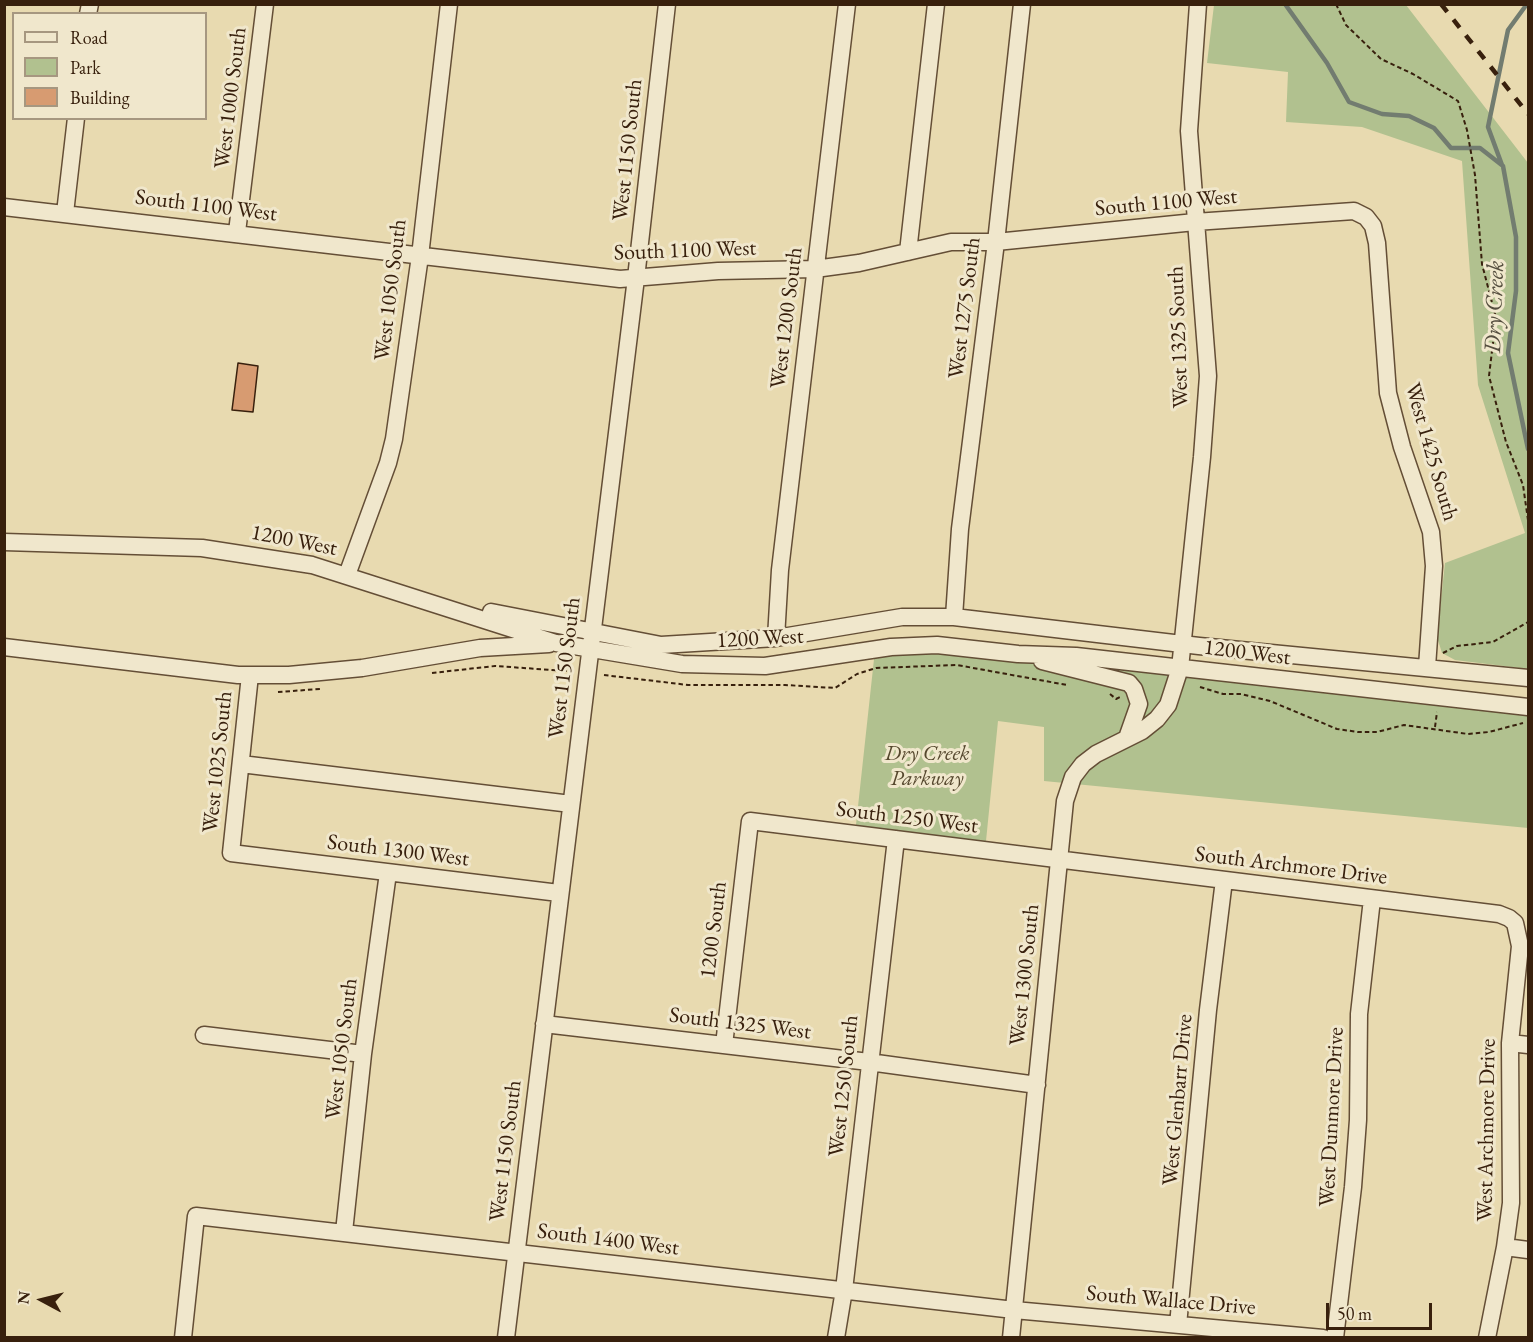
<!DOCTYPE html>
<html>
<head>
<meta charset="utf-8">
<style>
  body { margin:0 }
  #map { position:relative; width:1533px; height:1342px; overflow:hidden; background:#e8dab0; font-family:"EB Garamond",serif }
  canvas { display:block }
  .frame { position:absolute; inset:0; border:6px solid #38200d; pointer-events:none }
  .legend { position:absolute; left:12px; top:12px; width:195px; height:108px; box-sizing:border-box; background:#f0e7cc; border:2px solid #a69780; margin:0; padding:8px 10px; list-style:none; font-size:18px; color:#38200d }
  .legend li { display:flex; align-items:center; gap:12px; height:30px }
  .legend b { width:30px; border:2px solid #a69780 }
  .north { position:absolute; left:12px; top:1270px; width:60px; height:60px; -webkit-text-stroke:4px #f0e7cc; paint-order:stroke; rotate:277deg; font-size:16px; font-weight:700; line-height:24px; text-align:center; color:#38200d }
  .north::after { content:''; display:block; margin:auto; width:21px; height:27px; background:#38200d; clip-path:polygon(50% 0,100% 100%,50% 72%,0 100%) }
  .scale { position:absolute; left:1326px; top:1303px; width:106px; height:27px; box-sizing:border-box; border:3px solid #38200d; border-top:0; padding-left:8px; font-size:18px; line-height:21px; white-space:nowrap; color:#38200d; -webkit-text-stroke:4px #f0e7cc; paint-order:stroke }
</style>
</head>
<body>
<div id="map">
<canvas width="1533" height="1342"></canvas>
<div class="frame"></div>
<ul class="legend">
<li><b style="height:8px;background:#f0e7cc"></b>Road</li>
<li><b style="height:16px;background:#b1c18f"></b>Park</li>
<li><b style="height:16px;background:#d79b71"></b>Building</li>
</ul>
<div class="north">N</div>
<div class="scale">50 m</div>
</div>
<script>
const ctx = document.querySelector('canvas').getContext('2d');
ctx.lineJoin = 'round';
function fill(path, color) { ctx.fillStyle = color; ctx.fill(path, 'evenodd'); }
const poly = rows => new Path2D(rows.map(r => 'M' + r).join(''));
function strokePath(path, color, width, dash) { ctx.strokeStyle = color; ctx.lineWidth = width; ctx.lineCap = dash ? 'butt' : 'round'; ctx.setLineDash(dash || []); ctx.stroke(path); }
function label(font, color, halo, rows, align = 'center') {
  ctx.font = font + ' "EB Garamond",serif'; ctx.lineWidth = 6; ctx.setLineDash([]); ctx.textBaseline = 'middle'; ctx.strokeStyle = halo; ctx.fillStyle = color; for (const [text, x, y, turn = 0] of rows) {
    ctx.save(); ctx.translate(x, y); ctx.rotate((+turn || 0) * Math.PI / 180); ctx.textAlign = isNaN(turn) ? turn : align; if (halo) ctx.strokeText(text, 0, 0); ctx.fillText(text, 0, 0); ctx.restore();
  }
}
const green = poly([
  [1214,5,1406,5,1528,163,1528,669,1455,660,1442,653,1437,637,1445,563,1525,533,1478,385,1462,161,1362,127,1286,122,1288,72,1207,63],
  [875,650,1106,659,1528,713,1528,828,1044,781,1044,727,998,721,985,851,855,834]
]);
const stream = poly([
  [1285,4,1327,63,1349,102,1382,114,1409,116,1434,128,1451,148,1480,148,1503,166,1516,237,1516,291,1508,353,1528,449],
  [1502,165,1488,127,1508,30,1527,4]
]);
const building = poly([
  [238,363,258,366,253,412,232,410,238,363]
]);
const path = poly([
  [1336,4,1346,25,1381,59,1413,74,1458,101,1467,130,1475,175,1482,264,1496,318,1489,376,1506,442,1523,485,1528,520],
  [1443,653,1457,646,1493,642,1528,622],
  [432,673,495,666,567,671],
  [604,675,688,685,785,685,835,688,857,674,876,668,957,665,1067,685],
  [1200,687,1223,694,1241,694,1270,701,1337,729,1358,732,1377,732,1404,725,1468,734,1489,732,1523,723],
  [278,692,320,689],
  [1110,694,1116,699,1120,697],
  [1435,727,1437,712]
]);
const minor = poly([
  [88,14,90,4],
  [4,207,620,279,718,271,815,269,859,263,951,242,996,242,1195,222,1354,211,1366,217,1373,226,1377,243,1388,393,1402,447,1431,532,1434,566,1427,667],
  [65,213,76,118],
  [237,232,265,4],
  [908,252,936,4],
  [4,542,202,548,312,565,556,643,682,664,765,666,891,647,937,645,1018,654,1076,656,1528,707],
  [347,575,388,463,394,439,420,256,449,4],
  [491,612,661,645,776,638,902,617,954,617,1199,646,1528,678],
  [954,617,960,529,996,242,1022,4],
  [776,638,780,570,847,4],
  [4,647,238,675,289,675,362,668,480,648,549,644],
  [1042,661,1129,683,1134,689,1139,704,1127,738],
  [250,675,231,853,559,893],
  [241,764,571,804],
  [544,1024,869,1062,1037,1085],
  [204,1035,363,1054],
  [1510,1043,1528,1045],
  [724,1045,750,821,1499,914,1509,918,1515,923,1520,946,1510,1043,1511,1203,1505,1247,1487,1338],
  [344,1232,363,1054,388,873],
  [1505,1247,1528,1250],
  [1178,1325,1208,1010,1224,880],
  [183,1338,196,1216,1014,1310,1323,1338],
  [506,1338,636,278,667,4],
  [836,1338,844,1290,896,839],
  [1011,1338,1065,801,1073,777,1083,764,1096,754,1142,731,1157,719,1168,705,1180,668,1202,457,1208,376,1189,131,1198,4],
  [1335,1338,1353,1187,1358,1120,1359,1014,1372,899]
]);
const rail = poly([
  [1441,4,1528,114]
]);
const streetNames = [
  ["West 1000 South",231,98,-83],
  ["West 1150 South",628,150,-84],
  ["South 1100 West",1166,203,-5],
  ["South 1100 West",206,206,7],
  ["South 1100 West",685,251,-2],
  ["West 1050 South",391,290,-83],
  ["West 1275 South",965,308,-83],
  ["West 1200 South",787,318,-83],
  ["West 1325 South",1179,337,-92],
  ["West 1425 South",1431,452,74],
  ["1200 West",294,541,11],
  ["1200 West",760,639,-3],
  ["1200 West",1247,653,7],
  ["West 1150 South",565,668,-83],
  ["West 1025 South",218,762,-84],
  ["South 1250 West",907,818,7],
  ["South 1300 West",398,851,7],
  ["South Archmore Drive",1291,866,7],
  ["1200 South",714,930,-83],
  ["West 1300 South",1025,975,-84],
  ["South 1325 West",740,1024,7],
  ["West 1050 South",342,1049,-83],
  ["West 1250 South",844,1086,-84],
  ["West Glenbarr Drive",1178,1100,-85],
  ["West Dunmore Drive",1332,1117,-87],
  ["West Archmore Drive",1487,1130,-89],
  ["West 1150 South",506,1151,-83],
  ["South 1400 West",608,1240,7],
  ["South Wallace Drive",1171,1301,5]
];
const parkNames = [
  ["Dry Creek",927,754],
  ["Parkway",927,779]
];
const waterNames = [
  ["Dry Creek",1495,307,-88]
];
fill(green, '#b1c18f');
strokePath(stream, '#727c70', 4.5);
fill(building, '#d79b71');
strokePath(building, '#38200d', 1.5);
strokePath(minor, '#644e36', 19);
strokePath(path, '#38200d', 2, [4.5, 3]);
strokePath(minor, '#f0e7cc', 16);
strokePath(rail, '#38200d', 4.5, [10, 10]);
label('22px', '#38200d', '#f0e7cc', streetNames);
label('italic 22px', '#56482e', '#f0e7cc', parkNames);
label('italic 24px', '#554e3f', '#f0e7cc', waterNames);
</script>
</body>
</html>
